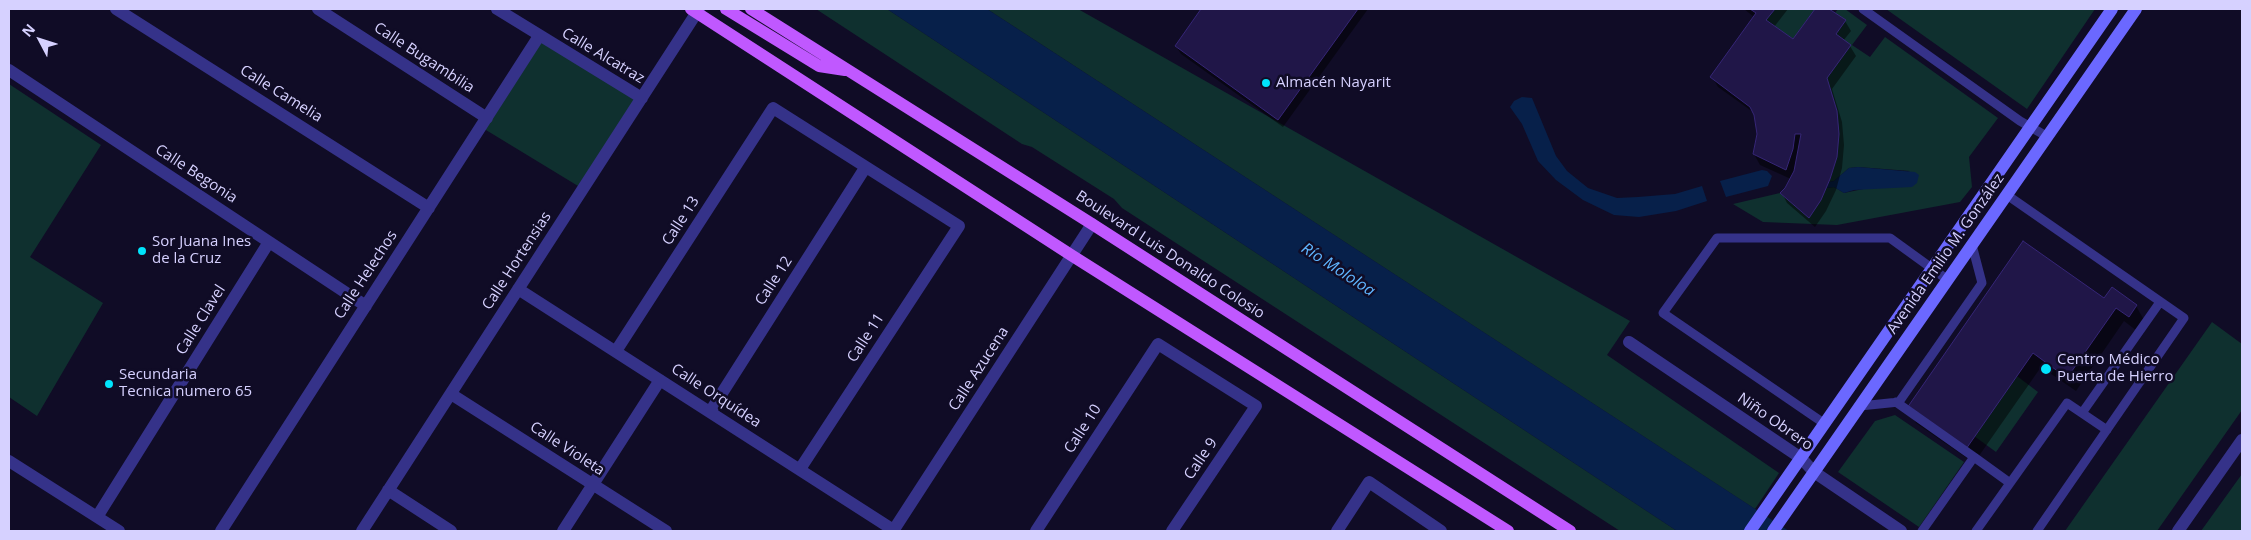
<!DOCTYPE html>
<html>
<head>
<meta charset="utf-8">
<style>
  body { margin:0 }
  #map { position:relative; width:2251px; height:540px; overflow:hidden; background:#100c26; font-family:"Open Sans",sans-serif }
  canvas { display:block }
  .frame { position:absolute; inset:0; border:10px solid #d6d1ff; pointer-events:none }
  .north { position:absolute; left:15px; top:15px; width:50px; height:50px; -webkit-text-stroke:4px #100c26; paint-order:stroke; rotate:310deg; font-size:14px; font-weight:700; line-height:20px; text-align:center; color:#d6d1ff }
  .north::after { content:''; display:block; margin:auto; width:18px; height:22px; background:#d6d1ff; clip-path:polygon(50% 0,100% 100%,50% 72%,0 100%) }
</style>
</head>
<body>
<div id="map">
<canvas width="2251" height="540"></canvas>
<div class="frame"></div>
<div class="north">N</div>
</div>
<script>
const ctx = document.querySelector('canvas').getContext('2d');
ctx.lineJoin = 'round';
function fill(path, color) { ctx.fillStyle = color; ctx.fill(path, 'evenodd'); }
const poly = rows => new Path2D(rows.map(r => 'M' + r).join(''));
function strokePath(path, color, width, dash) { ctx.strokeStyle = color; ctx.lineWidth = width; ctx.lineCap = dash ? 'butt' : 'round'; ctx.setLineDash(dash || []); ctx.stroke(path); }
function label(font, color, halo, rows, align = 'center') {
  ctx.font = font + ' "Open Sans",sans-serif'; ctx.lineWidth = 5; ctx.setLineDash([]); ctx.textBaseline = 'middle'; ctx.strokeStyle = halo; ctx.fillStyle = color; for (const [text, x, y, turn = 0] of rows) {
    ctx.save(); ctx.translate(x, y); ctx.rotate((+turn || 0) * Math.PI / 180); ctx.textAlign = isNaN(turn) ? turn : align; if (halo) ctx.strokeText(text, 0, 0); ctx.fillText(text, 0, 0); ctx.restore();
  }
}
const green = poly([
  [816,9,887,9,1677,531,1620,531,1122,208,1114,199,1032,147,1022,144],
  [987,9,1078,9,1630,321,1607,355,1779,473,1755,509],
  [1775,9,1815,9,1793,39,1766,20],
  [1838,9,1845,9,1867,25,1852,45,1870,57,1885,37,1998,118,1969,157,1972,187,1960,202,1837,225,1763,222,1733,204,1780,193,1809,218,1826,188,1834,187,1844,193,1863,189,1910,171,1858,167,1849,168,1834,181,1829,182,1837,157,1837,111,1827,78,1836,34,1845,20,1835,13],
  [1886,9,2095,9,2027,109],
  [539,36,642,98,583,189,481,127],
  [9,84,101,145,30,257,103,303,37,416,9,397],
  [2212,322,2242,344,2242,410,2157,531,2065,531],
  [2017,376,2038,392,1996,452,1974,436],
  [1895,415,1964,462,1919,527,1838,472,1875,421],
  [2242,474,2242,531,2201,531]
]);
const water = poly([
  [887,9,987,9,1789,531,1677,531],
  [1522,97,1532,98,1556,156,1567,171,1588,188,1617,198,1638,197,1675,194,1702,186,1707,201,1676,211,1639,217,1614,215,1583,200,1556,180,1538,161,1522,124,1510,107,1514,101],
  [1858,167,1915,172,1919,175,1917,183,1912,187,1854,190,1844,193,1834,187,1826,188,1829,182,1834,181,1849,168],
  [1762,170,1767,171,1772,176,1768,186,1726,197,1720,181]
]);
const shadow = poly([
  [1203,9,1368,9,1283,127,1181,54,1176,46],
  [1744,9,1788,9,1774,27,1794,41,1817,9,1827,9,1845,21,1851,31,1843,41,1850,46,1856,56,1832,89,1842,122,1844,145,1842,168,1836,190,1826,211,1815,227,1787,203,1782,193,1791,179,1760,165,1754,154,1758,143,1758,124,1753,112,1718,87,1712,77,1754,17],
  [2105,300,2136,306,2144,320,2137,331,2124,321,2076,391,2041,367,1974,463,1916,423,1908,409]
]);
const building = poly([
  [1201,9,1358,9,1278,120,1175,46,1201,9],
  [1750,9,1775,9,1766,20,1793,39,1815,9,1829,9,1846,20,1836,34,1851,45,1827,78,1837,111,1839,134,1837,157,1830,179,1821,200,1809,218,1780,193,1785,188,1794,171,1801,134,1795,134,1793,149,1786,170,1753,154,1757,134,1754,115,1750,107,1710,77,1756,13,1750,9],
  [2023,241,2104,298,2112,287,2137,305,2129,317,2116,308,2067,378,2033,353,1966,449,1907,408,2023,241]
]);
const service = poly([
  [1863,9,2020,121,2048,137],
  [2007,195,2184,318,2037,531],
  [1896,402,1974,457],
  [1860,406,1899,402,1982,283,1972,245],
  [2082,413,2160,302],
  [1825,424,1663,313,1717,238,1890,238,1948,280],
  [1922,531,1974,457,2010,483],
  [1976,531,2067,403,2107,430]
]);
const minor = poly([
  [116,9,429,208],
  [318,9,487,118],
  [497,9,642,98],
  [9,70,366,306],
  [518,289,895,531],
  [1629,342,1801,458,1814,472,1901,531],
  [616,351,773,108,959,226,800,469],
  [451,394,666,531],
  [710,412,865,168],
  [9,461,119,531],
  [388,490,451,531],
  [97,517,269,242],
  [221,531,539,36],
  [362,531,699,9],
  [563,531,660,380],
  [893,531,1092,224],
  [1036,531,1158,344,1256,406,1172,531],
  [1337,531,1369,482,1441,531],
  [2178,531,2242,440]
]);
const secondary = poly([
  [1750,531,2112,9],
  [1773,531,2136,9]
]);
const primary = poly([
  [691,9,1071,255,1508,531],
  [726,9,819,66,845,70],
  [751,9,1092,224,1570,531]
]);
const markers = [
  [1266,83,5,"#00e4fc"],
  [142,251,5,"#00e4fc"],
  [2046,369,6,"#00e4fc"],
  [109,384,5,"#00e4fc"]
];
const streetNames = [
  ["Calle Alcatraz",603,56,31],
  ["Calle Bugambilia",424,58,33],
  ["Calle Camelia",281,94,32],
  ["Calle Begonia",196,174,33],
  ["Calle 13",681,221,-57],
  ["Avenida Emilio M. González",1946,254,-55],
  ["Boulevard Luis Donaldo Colosio",1170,255,33],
  ["Calle Hortensias",517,261,-57],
  ["Calle Helechos",366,275,-57],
  ["Calle 12",774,281,-57],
  ["Calle Clavel",201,320,-58],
  ["Calle 11",866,338,-57],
  ["Calle Azucena",979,369,-57],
  ["Calle Orquídea",716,396,33],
  ["Niño Obrero",1775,422,35],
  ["Calle 10",1083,429,-57],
  ["Calle Violeta",567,449,33],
  ["Calle 9",1201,459,-56]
];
const poiNames = [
  ["Almacén Nayarit",1276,83],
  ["Sor Juana Ines",152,242],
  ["de la Cruz",152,259],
  ["Centro Médico",2057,360],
  ["Puerta de Hierro",2057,377],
  ["Secundaria",119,375],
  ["Tecnica numero 65",119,392]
];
const waterNames = [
  ["Río Mololoa",1338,270,33]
];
fill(green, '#0f302f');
fill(water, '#07204a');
fill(shadow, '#0007');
fill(building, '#201648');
strokePath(building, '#362677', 1);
strokePath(service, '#353289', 9);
strokePath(minor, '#353289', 12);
strokePath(secondary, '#6b68ff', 12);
strokePath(primary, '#c058ff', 12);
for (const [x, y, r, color] of markers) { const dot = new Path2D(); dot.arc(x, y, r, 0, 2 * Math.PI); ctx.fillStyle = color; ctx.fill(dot); strokePath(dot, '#100c26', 2); }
label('15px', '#d6d1ff', '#100c26', streetNames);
label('15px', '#d6d1ff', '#100c26', poiNames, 'left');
label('italic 16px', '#5fb5ff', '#100c26', waterNames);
</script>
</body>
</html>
